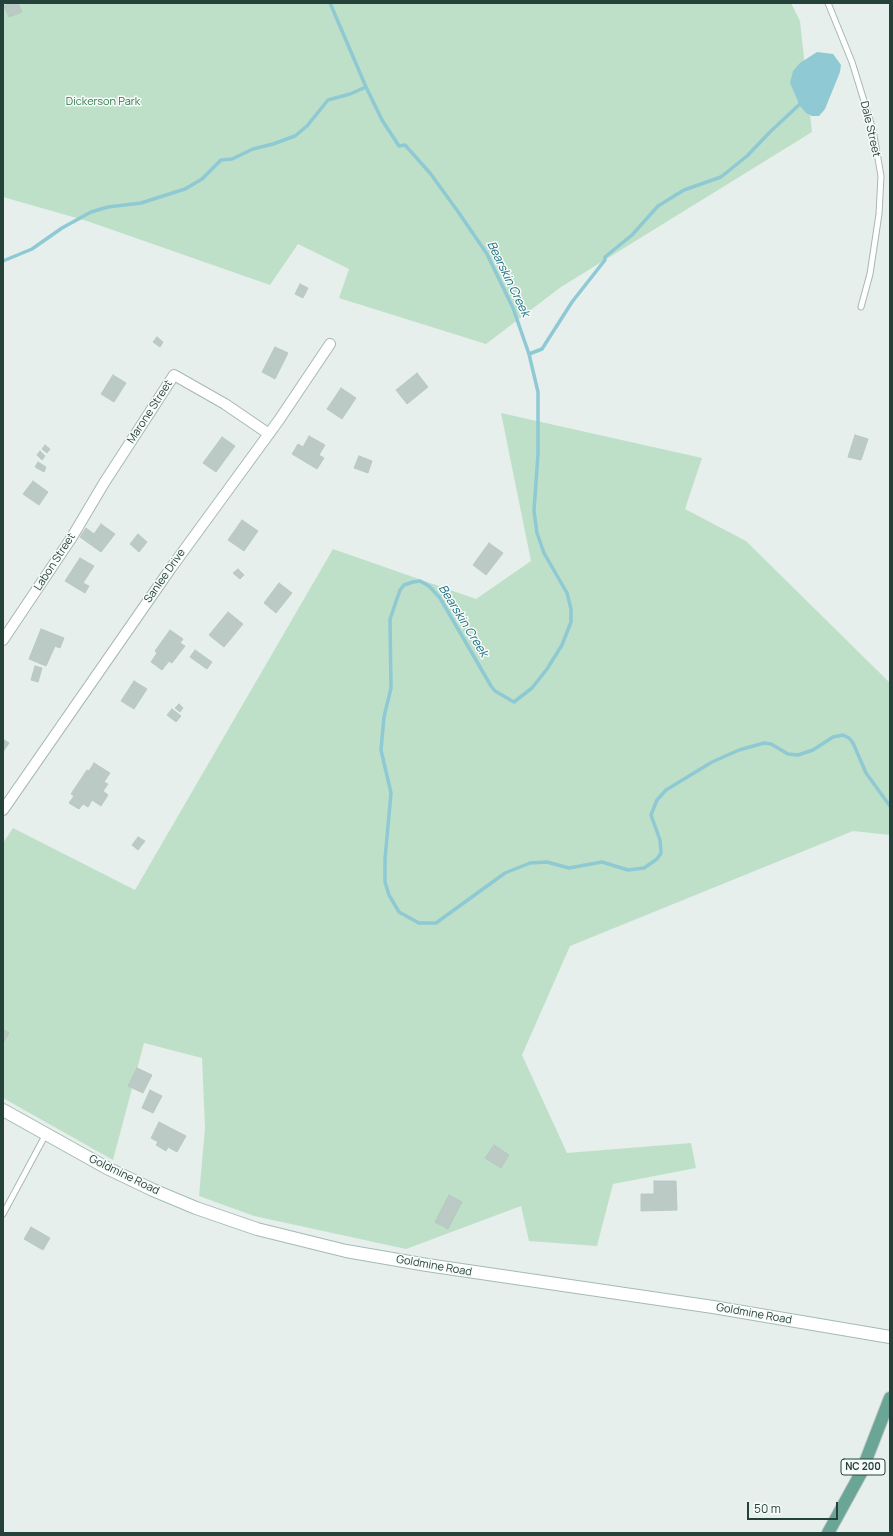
<!DOCTYPE html>
<html>
<head>
<meta charset="utf-8">
<style>
  body { margin:0 }
  #map { position:relative; width:893px; height:1536px; overflow:hidden; background:#e6efeb; font-family:Manrope,sans-serif }
  canvas { display:block }
  .frame { position:absolute; inset:0; border:4px solid #24423a; pointer-events:none }
  .scale { position:absolute; left:747px; top:1502px; width:91px; height:18px; box-sizing:border-box; border:2px solid #24423a; border-top:0; padding-left:5px; font-size:12px; line-height:14px; white-space:nowrap; color:#24423a; -webkit-text-stroke:3px #f7fbf9; paint-order:stroke }
</style>
</head>
<body>
<div id="map">
<canvas width="893" height="1536"></canvas>
<div class="frame"></div>
<div class="scale">50 m</div>
</div>
<script>
const ctx = document.querySelector('canvas').getContext('2d');
ctx.lineJoin = 'round';
function fill(path, color) { ctx.fillStyle = color; ctx.fill(path, 'evenodd'); }
const poly = rows => new Path2D(rows.map(r => 'M' + r).join(''));
function strokePath(path, color, width, dash) { ctx.strokeStyle = color; ctx.lineWidth = width; ctx.lineCap = dash ? 'butt' : 'round'; ctx.setLineDash(dash || []); ctx.stroke(path); }
function label(font, color, halo, rows, align = 'center') {
  ctx.font = font + ' Manrope,sans-serif'; ctx.lineWidth = 3; ctx.setLineDash([]); ctx.textBaseline = 'middle'; ctx.strokeStyle = halo; ctx.fillStyle = color; for (const [text, x, y, turn = 0] of rows) {
    ctx.save(); ctx.translate(x, y); ctx.rotate((+turn || 0) * Math.PI / 180); ctx.textAlign = isNaN(turn) ? turn : align; if (halo) ctx.strokeText(text, 0, 0); ctx.fillText(text, 0, 0); ctx.restore();
  }
}
const green = poly([
  [3,3,791,3,800,21,812,132,561,287,486,344,339,298,349,269,298,244,270,285,87,221,3,197],
  [501,413,702,458,685,509,746,541,890,683,890,835,853,831,570,946,522,1055,567,1153,691,1143,696,1168,613,1184,597,1246,529,1241,521,1206,406,1249,254,1216,199,1196,205,1128,202,1058,144,1043,113,1160,3,1098,3,843,13,828,135,890,333,549,476,599,531,561]
]);
const water = poly([
  [817,52,833,54,841,65,840,72,825,109,819,116,812,116,806,113,800,106,790,83,793,71,800,63]
]);
const stream = poly([
  [330,3,366,87,382,120,399,146,405,145,430,173,459,213,487,254,513,308,529,354,538,392,538,454,534,511,537,533,544,553,567,593,571,609,571,622,562,645,547,669,532,688,514,702,495,691,491,686,440,598,429,586,420,581,413,582,404,585,400,590,390,619,391,688,384,717,381,750,391,793,385,859,385,882,389,895,399,912,419,923,436,923,505,873,530,863,547,862,569,868,602,862,628,870,644,868,657,859,661,853,660,840,651,815,657,800,666,790,712,762,739,750,764,743,771,744,788,754,798,755,813,750,833,737,843,735,849,738,853,743,866,773,890,806],
  [3,261,32,249,62,228,91,212,108,207,141,203,185,189,202,179,221,160,232,159,253,149,273,144,295,136,307,126,328,100,350,94,366,87],
  [529,354,542,349,572,302,605,260,605,257,632,235,658,206,684,190,721,177,747,156,770,132,801,103]
]);
const building = poly([
  [12,3,18,3,22,12,9,17,4,6,12,3],
  [300,284,308,288,303,298,295,294,300,284],
  [157,337,163,342,160,347,153,342,157,337],
  [275,347,288,353,275,379,262,372,275,347],
  [417,373,428,387,407,404,396,390,417,373],
  [113,375,126,383,114,402,101,394,113,375],
  [341,388,356,398,342,419,327,409,341,388],
  [855,435,868,439,861,460,848,457,855,435],
  [309,436,325,445,319,455,324,458,317,469,292,454,298,444,303,447,309,436],
  [222,437,235,446,216,472,203,463,222,437],
  [45,445,50,449,47,453,42,449,45,445],
  [40,451,45,456,42,460,37,455,40,451],
  [359,456,372,461,368,473,354,468,359,456],
  [38,462,46,467,44,472,35,467,38,462],
  [33,481,48,492,39,505,23,494,33,481],
  [242,520,258,531,244,551,228,540,242,520],
  [101,524,115,534,101,552,80,537,86,528,94,534,101,524],
  [138,534,147,542,139,552,130,544,138,534],
  [489,543,503,553,486,575,473,565,489,543],
  [80,558,94,566,83,583,89,586,85,593,65,581,80,558],
  [238,569,244,575,240,579,233,573,238,569],
  [279,583,292,593,276,613,264,603,279,583],
  [228,612,243,624,224,647,209,635,228,612],
  [41,629,64,638,60,648,55,646,46,666,29,659,41,629],
  [170,630,183,639,180,643,185,646,172,663,169,661,162,670,151,662,157,653,155,651,170,630],
  [195,650,212,662,207,669,190,657,195,650],
  [35,666,42,668,38,682,31,680,35,666],
  [134,681,147,689,134,709,121,701,134,681],
  [179,704,183,708,180,712,175,708,179,704],
  [172,709,181,716,176,722,167,715,172,709],
  [3,739,9,743,3,752,3,739],
  [94,763,110,773,104,782,108,784,103,791,108,795,101,806,92,800,88,807,83,804,79,809,69,803,74,796,71,794,87,770,89,771,94,763],
  [138,837,145,841,138,850,132,845,138,837],
  [3,1029,9,1033,3,1043,3,1029],
  [137,1068,152,1075,143,1093,128,1086,137,1068],
  [150,1090,162,1096,153,1113,142,1108,150,1090],
  [159,1122,186,1136,177,1152,168,1147,166,1151,156,1145,158,1142,151,1138,159,1122],
  [494,1145,509,1155,501,1168,485,1158,494,1145],
  [654,1181,676,1181,677,1210,641,1211,641,1194,654,1194,654,1181],
  [449,1195,462,1202,448,1229,435,1222,449,1195],
  [31,1227,50,1238,43,1250,24,1239,31,1227]
]);
const service = poly([
  [828,3,852,62,873,130,881,176,879,214,870,274,861,307],
  [3,1214,46,1134]
]);
const minor = poly([
  [3,640,72,537,104,483,174,375,225,404,269,434],
  [3,810,171,568,279,420,330,344]
]);
const secondary = poly([
  [3,1110,107,1168,153,1190,196,1208,257,1229,346,1251,427,1265,713,1307,890,1337]
]);
const primary = poly([
  [828,1533,861,1473,890,1398]
]);
const shields = [
  [863,1467,44]
];
const shieldNames = [
  ["NC 200",863,1467]
];
const parkNames = [
  ["Dickerson Park",103,102]
];
const streetNames = [
  ["Dale Street",870,129,77],
  ["Marone Street",150,412,-57],
  ["Labon Street",55,562,-57],
  ["Sanlee Drive",165,576,-55],
  ["Goldmine Road",124,1175,26],
  ["Goldmine Road",434,1266,10],
  ["Goldmine Road",754,1314,10]
];
const waterNames = [
  ["Bearskin Creek",508,279,64],
  ["Bearskin Creek",463,621,58]
];
fill(green, '#bfe0c8');
fill(water, '#8ec9d4');
strokePath(stream, '#8ec9d4', 3.5);
fill(building, '#bbcac4');
strokePath(building, '#b8c9c2', 1);
strokePath(service, '#a8b8b2', 7);
strokePath(minor, '#a8b8b2', 12);
strokePath(secondary, '#a4bbb3', 14);
strokePath(primary, '#c2cac8', 14);
strokePath(service, '#fff', 5);
strokePath(minor, '#fff', 10);
strokePath(secondary, '#fff', 12);
strokePath(primary, '#6aa596', 12);
for (const [x, y, w] of shields) { const box = new Path2D(); box.roundRect(x - w / 2, y - 8, w, 16, 3); ctx.fillStyle = '#f7fbf9'; ctx.fill(box); strokePath(box, '#24423a', 1); }
label('bold 10px', '#24423a', null, shieldNames);
label('11px', '#2d7a4b', '#f7fbf9', parkNames);
label('11px', '#24423a', '#f7fbf9', streetNames);
label('italic 12px', '#1c6f80', '#f7fbf9', waterNames);
</script>
</body>
</html>
